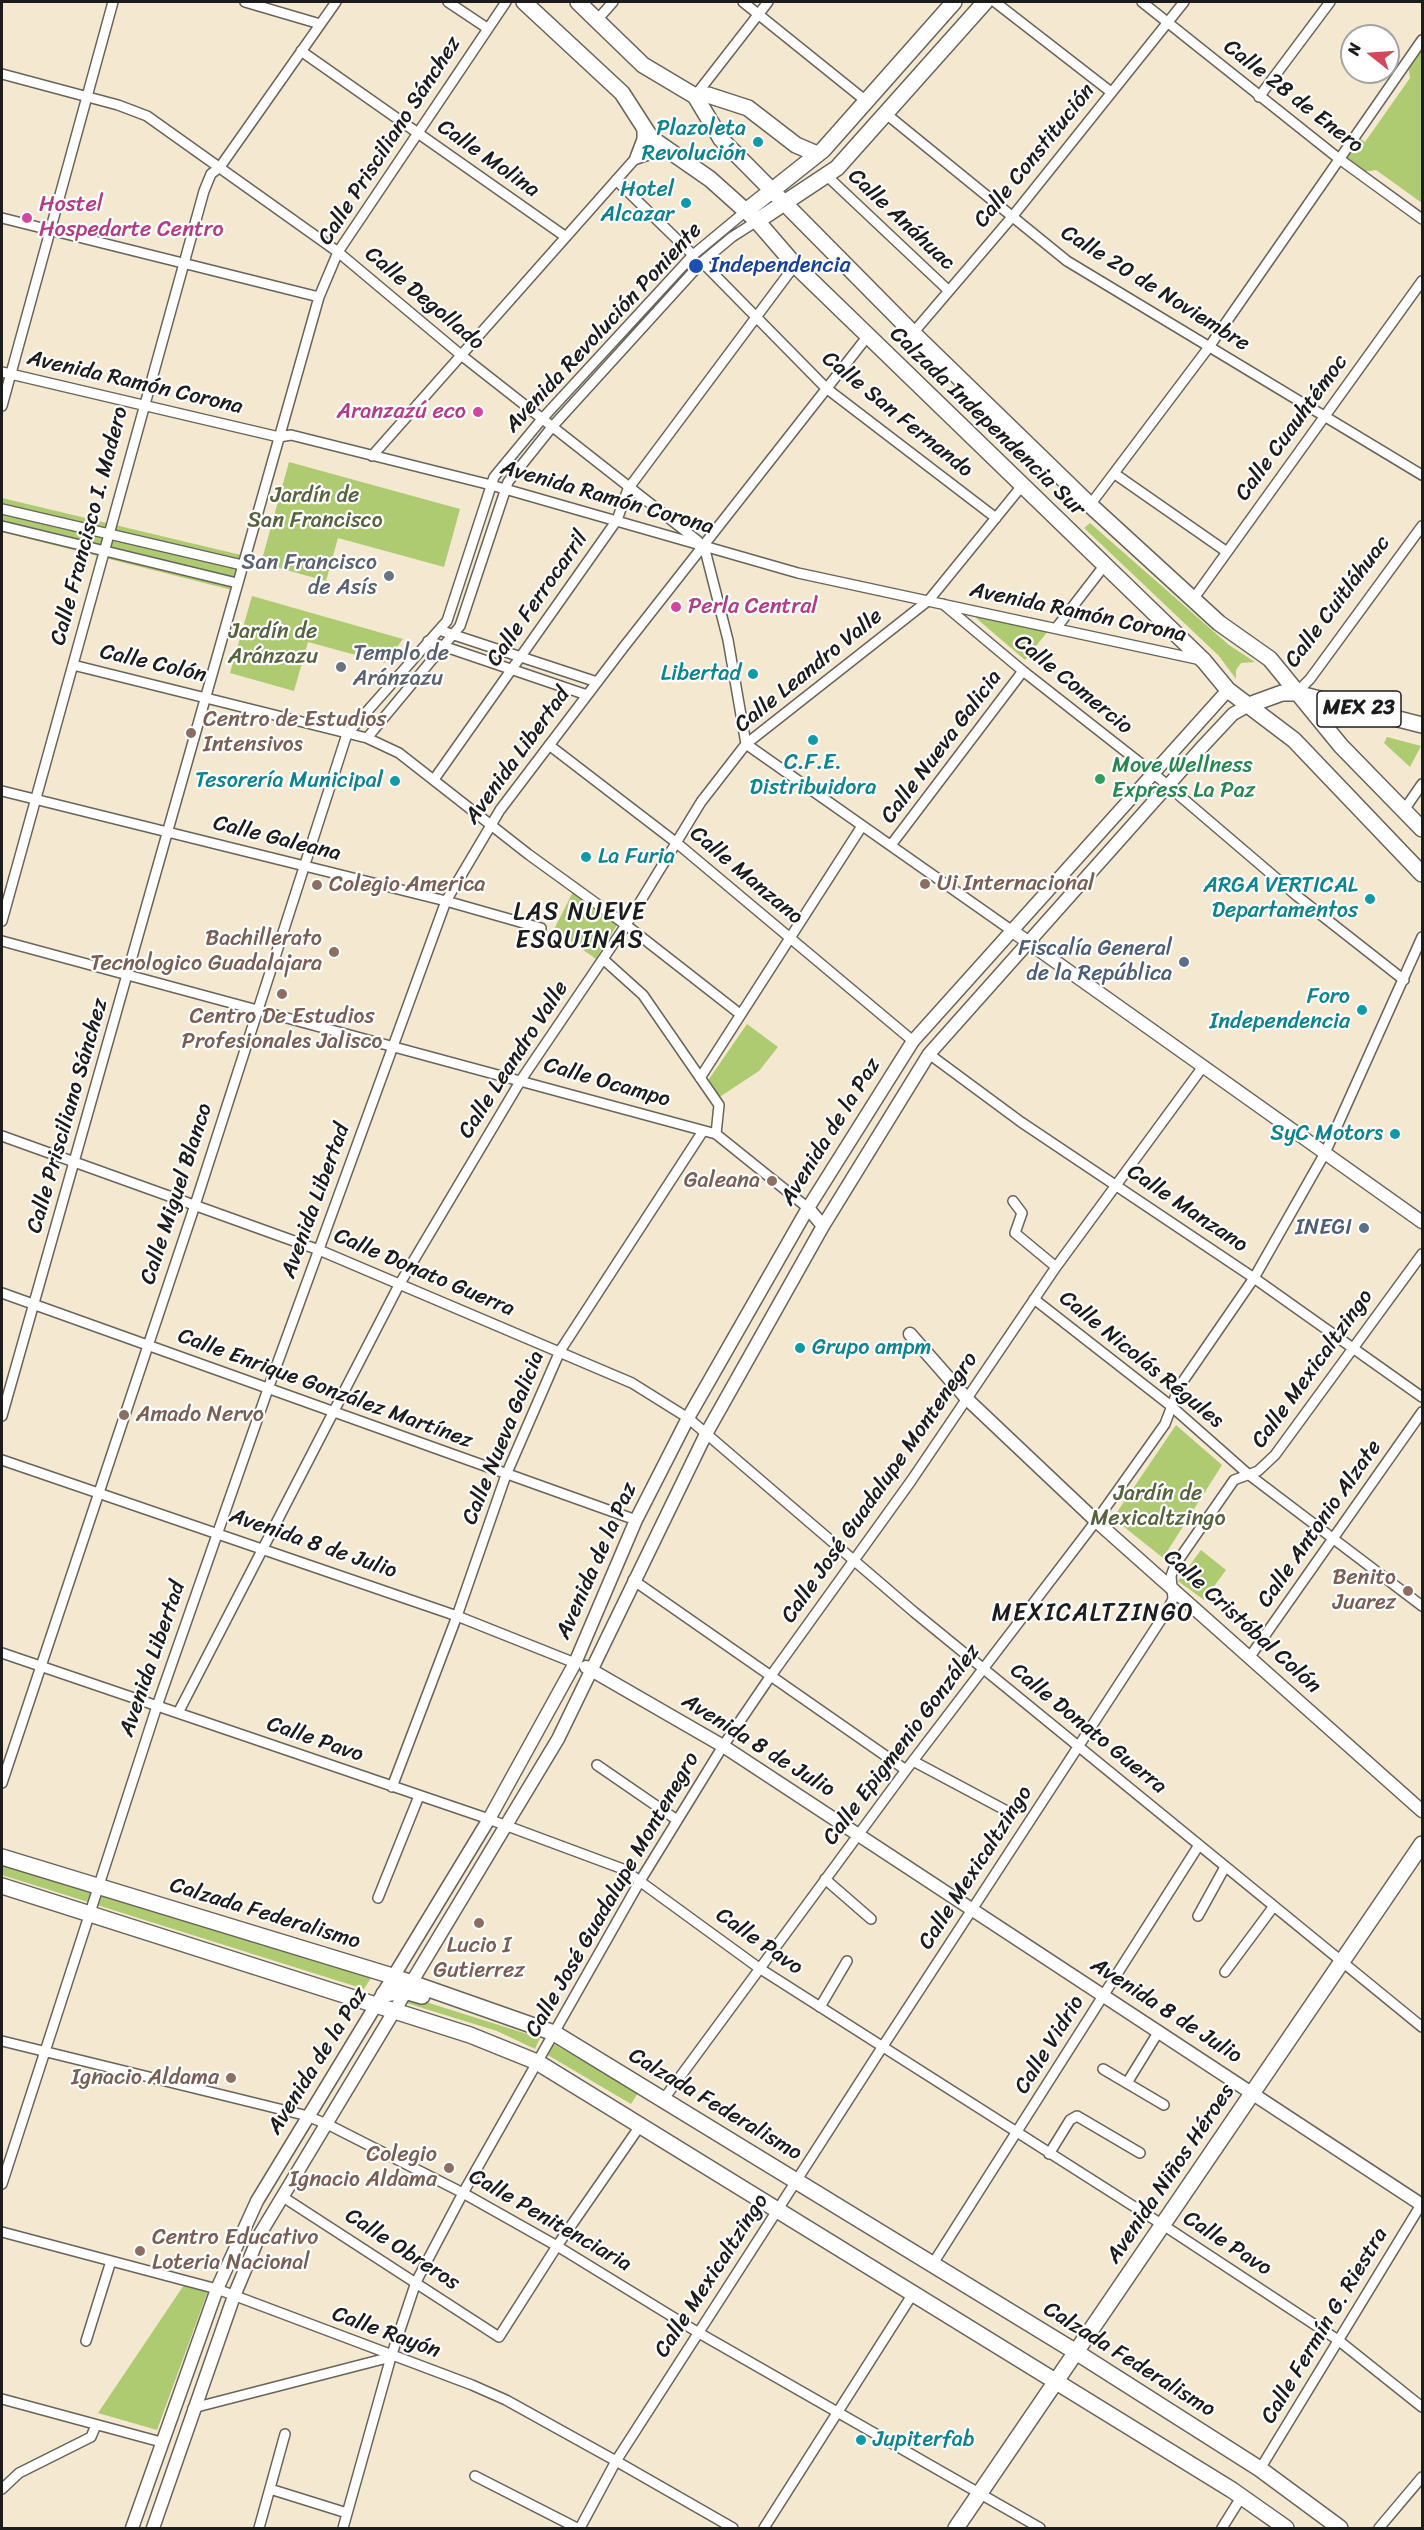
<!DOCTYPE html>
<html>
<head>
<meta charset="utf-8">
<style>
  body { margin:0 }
  #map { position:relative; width:1424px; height:2530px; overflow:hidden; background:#f4e8d0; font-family:Sriracha,sans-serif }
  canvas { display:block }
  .frame { position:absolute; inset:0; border:3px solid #1c1c1c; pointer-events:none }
  .north { position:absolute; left:1340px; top:24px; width:60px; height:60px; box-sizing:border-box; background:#fff; border:2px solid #a4a4a4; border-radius:50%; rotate:287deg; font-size:16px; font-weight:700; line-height:24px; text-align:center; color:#1c1c1c }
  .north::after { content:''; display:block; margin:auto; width:21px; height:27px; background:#d1495b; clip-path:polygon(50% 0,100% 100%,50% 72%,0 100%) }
</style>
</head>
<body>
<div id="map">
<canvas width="1424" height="2530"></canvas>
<div class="frame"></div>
<div class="north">N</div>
</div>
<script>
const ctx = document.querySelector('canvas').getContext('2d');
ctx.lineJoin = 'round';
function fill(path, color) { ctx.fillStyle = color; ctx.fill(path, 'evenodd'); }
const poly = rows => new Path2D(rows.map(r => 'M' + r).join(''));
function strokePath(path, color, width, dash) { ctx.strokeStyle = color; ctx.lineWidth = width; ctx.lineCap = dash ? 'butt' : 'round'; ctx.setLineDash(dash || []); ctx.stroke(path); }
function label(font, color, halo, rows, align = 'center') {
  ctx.font = font + ' Sriracha,sans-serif'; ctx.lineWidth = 4.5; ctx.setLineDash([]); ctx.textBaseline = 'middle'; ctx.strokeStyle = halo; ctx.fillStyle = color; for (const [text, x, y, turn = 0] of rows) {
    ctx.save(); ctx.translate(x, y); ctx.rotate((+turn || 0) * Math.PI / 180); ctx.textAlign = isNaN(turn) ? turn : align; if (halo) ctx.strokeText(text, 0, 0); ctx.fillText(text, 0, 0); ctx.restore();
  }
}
const green = poly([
  [1422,51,1422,203,1376,170,1363,172,1345,157,1357,136,1365,142,1410,78,1408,65,1416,52],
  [289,462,460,509,444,567,338,538,326,581,261,563],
  [2,498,241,555,232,590,2,532],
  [1090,523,1229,645,1255,662,1241,663,1236,670,1236,679,1219,656,1084,528],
  [252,596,403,639,385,663,308,642,294,691,230,673],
  [977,614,1048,631,1025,660,976,618],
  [1387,737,1421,746,1410,767,1384,743],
  [573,892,617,925,596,959,569,940,551,935],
  [747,1024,778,1047,759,1071,718,1098,707,1082],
  [1176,1425,1222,1465,1163,1558,1113,1518],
  [1201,1550,1226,1570,1204,1600,1178,1581],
  [2,1861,92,1889,88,1902,2,1875],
  [101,1892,371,1978,364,1989,97,1905],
  [407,1996,540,2038,535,2049,497,2031,403,2002],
  [552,2043,638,2093,631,2104,546,2054],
  [186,2282,209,2288,157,2430,98,2413]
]);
const minor = poly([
  [245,2,320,24],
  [448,2,487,28],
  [743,2,866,101],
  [995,2,1111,92],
  [1142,2,1338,158,1422,219],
  [597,20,613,2],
  [301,51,566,237],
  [2,74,118,105,147,116,338,252,461,355,698,541],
  [695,96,768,2],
  [1259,97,1330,2],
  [885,113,1067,261,1422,475],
  [634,160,660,151,668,153],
  [827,176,949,291],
  [616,180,693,255],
  [2,218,319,297],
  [702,262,826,388,996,518],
  [913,333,1012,217,1184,2],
  [2,372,279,437,291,435,491,485,798,573,1201,660],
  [2,406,113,2],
  [372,456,634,160,642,139,642,127],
  [1115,474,1227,552],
  [1090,505,1209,347,1422,40],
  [2,509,242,565],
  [2,526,237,583],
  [704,546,728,640,746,744],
  [1194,598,1422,281],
  [943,604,1023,671,1153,773,1297,896,1404,980],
  [1057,627,1104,566],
  [439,630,597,682],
  [428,641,587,695],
  [73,665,367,738,399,753,528,854,626,925,740,1014],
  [1296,693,1310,679,1422,526],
  [367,738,460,626,508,482,552,427,702,262,732,237,757,221],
  [746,744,1011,930],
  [549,745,678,844,913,1041],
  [435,778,617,520,628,489,795,265],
  [2,791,446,901,541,928],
  [1404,810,1422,784],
  [891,845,1023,671],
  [2,921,204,191,211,174,220,167,336,2],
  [2,941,716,1134],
  [603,959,643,995,719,1105,716,1134,808,1208],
  [929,1054,1021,1122,1254,1278,1422,1397],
  [700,1078,862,826],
  [2,1136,319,1250,632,1383,688,1418,914,1612,1422,2027],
  [1013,1201,1022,1213,1015,1233,1056,1267],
  [2,1293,636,1520],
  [1034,1299,1171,1406,1248,1474,1422,1606],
  [2,1416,319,297,338,252,506,2],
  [2,1460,457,1616,575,1663],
  [633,1580,906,1770],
  [2,1653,483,1817,623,1869,759,1968,1163,2225,1338,2340,1422,2407],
  [1249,1658,1422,1412],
  [178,1713,399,1285,521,1080,626,925,701,802,746,744,929,600,1021,487],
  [913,1761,1005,1810],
  [597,1765,677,1820],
  [2,1783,195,1205,347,734,447,621,494,477,542,419,693,255,746,211],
  [392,1787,457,1616,506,1475,560,1351,703,1131],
  [825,1879,871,1919],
  [378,1898,419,1796],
  [1198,1916,1225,1867],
  [1225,1972,1274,1906],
  [820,2007,847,1961],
  [2,2041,304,2115,327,2124,463,2193,557,2246,699,2333,1040,2528],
  [1103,2069,1164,2105],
  [1127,2083,1159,2031],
  [663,2100,906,1770,1096,1521,1165,1424,1179,1387,1254,1278,1325,1153,1422,937],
  [1049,2154,1070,2120,1077,2116,1140,2153],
  [2,2184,157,1706,268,1389,446,901,500,810,623,648,867,337],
  [283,2197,499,2337,557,2246,640,2126],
  [2,2232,217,2289,472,2385,506,2400,616,2461,733,2528],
  [932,2265,1199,1845],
  [86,2341,111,2261],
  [2,2399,161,2442],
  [193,2408,391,2357],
  [1260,2469,1422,2203],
  [475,2476,577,2528],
  [2,2489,19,2473,91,2437,96,2425],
  [270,2489,347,2513],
  [259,2528,285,2434],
  [343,2528,391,2357,416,2282,463,2193,640,1881,723,1746,770,1677,911,1481,1056,1267,1202,1068],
  [580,2528,616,2461,883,2046,1168,1609,1173,1599,1171,1576,1175,1565,1234,1480,1258,1471,1275,1455,1422,1254],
  [764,2528,914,2292],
  [1222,2528,1242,2496],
  [1379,2528,1422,2477]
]);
const tertiary = poly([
  [1011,930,1422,1222],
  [808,1208,823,1226],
  [910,1334,967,1399,1096,1521,1422,1811],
  [586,1667,723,1746,1422,2205],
  [132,2528,217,2289,257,2201,489,1819,575,1663,636,1520,688,1418,808,1208,913,1041,1228,690],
  [153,2528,234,2296,260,2234,558,1739,706,1434,823,1226,929,1054,1204,745,1233,714,1249,705]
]);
const primary = poly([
  [524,2,622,93,651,138,710,179,757,221,795,265,1204,661,1228,690,1294,740,1422,874],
  [578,2,643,65,695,96,721,139,913,333,1090,505,1219,623,1270,659,1341,746,1422,829],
  [695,96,708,95,748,108,796,145,817,154],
  [746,211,823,150,954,2],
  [757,221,837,168,985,2],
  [1249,705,1282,693,1296,693,1422,725],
  [2,1857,389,1975,554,2033,1076,2352,1260,2469,1340,2528],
  [2,1886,470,2035,537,2062,1232,2490,1286,2528],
  [384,1994,405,1991,422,1996],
  [956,2528,1422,1844]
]);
const markers = [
  [758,142,6,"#0f9aa8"],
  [686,203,6,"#0f9aa8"],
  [27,218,6,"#d1479c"],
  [696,266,8,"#1a4fb4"],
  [478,412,6,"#d1479c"],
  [389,576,6,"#6b7280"],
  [676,607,6,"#d1479c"],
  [341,667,6,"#6b7280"],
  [753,674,6,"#0f9aa8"],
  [191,733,6,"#8d6e63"],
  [813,740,6,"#0f9aa8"],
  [1100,779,6,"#2e9e5b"],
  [395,781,6,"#0f9aa8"],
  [586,857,6,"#0f9aa8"],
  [925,884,6,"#8d6e63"],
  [317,885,6,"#8d6e63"],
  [1370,899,6,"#0f9aa8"],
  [334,952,6,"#8d6e63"],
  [1184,962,6,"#5c6f8a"],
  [282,994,6,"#8d6e63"],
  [1362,1010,6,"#0f9aa8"],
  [1395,1134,6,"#0f9aa8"],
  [772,1181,6,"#8d6e63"],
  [1364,1228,6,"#5c6f8a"],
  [800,1348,6,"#0f9aa8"],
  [124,1415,6,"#8d6e63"],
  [1408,1591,6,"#8d6e63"],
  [479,1923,6,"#8d6e63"],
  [231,2078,6,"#8d6e63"],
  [449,2168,6,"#8d6e63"],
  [140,2251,6,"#8d6e63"],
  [861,2440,6,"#0f9aa8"]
];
const shields = [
  [1359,709,84]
];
const shieldNames = [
  ["MEX 23",1359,709]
];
const streetNames = [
  ["Calle 28 de Enero",1293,97,38],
  ["Calle Prisciliano Sánchez",390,141,-57],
  ["Calle Constitución",1035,156,-51],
  ["Calle Molina",488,159,35],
  ["Calle Anáhuac",901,220,43],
  ["Calle 20 de Noviembre",1155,289,32],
  ["Calle Degollado",424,299,40],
  ["Avenida Revolución Poniente",604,328,-47],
  ["Avenida Ramón Corona",135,383,13],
  ["Calle San Fernando",897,415,39],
  ["Calzada Independencia Sur",987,422,44],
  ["Calle Cuauhtémoc",1292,428,-54],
  ["Avenida Ramón Corona",607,498,16],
  ["Calle Francisco I. Madero",90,526,-75],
  ["Calle Ferrocarril",538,599,-55],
  ["Calle Cuitláhuac",1338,602,-53],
  ["Avenida Ramón Corona",1078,613,12],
  ["Calle Colón",153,664,13],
  ["Calle Leandro Valle",809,671,-39],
  ["Calle Comercio",1073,685,39],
  ["Calle Nueva Galicia",942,747,-53],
  ["Avenida Libertad",518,756,-54],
  ["Calle Galeana",277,839,14],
  ["Calle Manzano",746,876,40],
  ["Calle Leandro Valle",514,1060,-57],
  ["Calle Ocampo",607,1083,16],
  ["Calle Prisciliano Sánchez",68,1116,-74],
  ["Avenida de la Paz",831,1132,-58],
  ["Calle Miguel Blanco",177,1194,-72],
  ["Avenida Libertad",316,1201,-70],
  ["Calle Manzano",1187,1209,34],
  ["Calle Donato Guerra",424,1273,23],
  ["Calle Nicolás Régules",1141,1360,39],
  ["Calle Mexicaltzingo",1313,1369,-54],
  ["Calle Enrique González Martínez",325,1389,20],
  ["Calle Nueva Galicia",504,1438,-68],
  ["Calle José Guadalupe Montenegro",880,1488,-55],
  ["Calle Antonio Alzate",1320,1524,-55],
  ["Avenida 8 de Julio",313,1544,19],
  ["Avenida de la Paz",597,1561,-66],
  ["Calle Cristóbal Colón",1242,1622,42],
  ["Avenida Libertad",153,1659,-71],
  ["Calle Donato Guerra",1088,1729,39],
  ["Calle Pavo",315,1740,19],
  ["Calle Epigmenio González",902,1745,-53],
  ["Avenida 8 de Julio",758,1746,32],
  ["Calle Mexicaltzingo",976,1868,-57],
  ["Calle José Guadalupe Montenegro",613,1895,-60],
  ["Calzada Federalismo",265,1914,17],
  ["Calle Pavo",759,1942,35],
  ["Avenida 8 de Julio",1166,2011,33],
  ["Calle Vidrio",1050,2045,-58],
  ["Avenida de la Paz",318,2061,-58],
  ["Calzada Federalismo",715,2105,31],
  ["Avenida Niños Héroes",1171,2174,-56],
  ["Calle Penitenciaria",550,2221,30],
  ["Calle Pavo",1227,2244,33],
  ["Calle Obreros",402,2250,33],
  ["Calle Mexicaltzingo",712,2276,-57],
  ["Calle Fermín G. Riestra",1325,2326,-59],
  ["Calle Rayón",386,2333,20],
  ["Calzada Federalismo",1129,2360,32]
];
const cultureNames = [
  ["Plazoleta",746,129],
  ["Revolución",746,154],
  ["Hotel",674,190],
  ["Alcazar",674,215],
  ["Libertad",741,674],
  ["C.F.E.",813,763,"center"],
  ["Distribuidora",813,788,"center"],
  ["Tesorería Municipal",383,781],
  ["La Furia",598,857,"left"],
  ["ARGA VERTICAL",1358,886],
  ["Departamentos",1358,911],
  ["Foro",1350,997],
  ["Independencia",1350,1022],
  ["SyC Motors",1383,1134],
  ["Grupo ampm",812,1348,"left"],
  ["Jupiterfab",873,2440,"left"]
];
const hotelNames = [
  ["Hostel",39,205],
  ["Hospedarte Centro",39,230],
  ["Aranzazú eco",466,412,"right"],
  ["Perla Central",688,607]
];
const transitNames = [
  ["Independencia",710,266]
];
const parkNames = [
  ["Jardín de",315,496],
  ["San Francisco",315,521],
  ["Jardín de",273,632],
  ["Aránzazu",273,657],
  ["Jardín de",1158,1494],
  ["Mexicaltzingo",1158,1519]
];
const worshipNames = [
  ["San Francisco",377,563],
  ["de Asís",377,588],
  ["Templo de",353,654,"left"],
  ["Aránzazu",353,679,"left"]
];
const educationNames = [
  ["Centro de Estudios",203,720],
  ["Intensivos",203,745],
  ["Ui Internacional",937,884],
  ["Colegio America",329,885],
  ["Bachillerato",322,939,"right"],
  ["Tecnologico Guadalajara",322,964,"right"],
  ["Centro De Estudios",282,1017,"center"],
  ["Profesionales Jalisco",282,1042,"center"],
  ["Galeana",760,1181,"right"],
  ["Amado Nervo",136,1415],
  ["Benito",1396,1578,"right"],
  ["Juarez",1396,1603,"right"],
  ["Lucio I",479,1946,"center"],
  ["Gutierrez",479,1971,"center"],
  ["Ignacio Aldama",219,2078,"right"],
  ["Colegio",437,2155,"right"],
  ["Ignacio Aldama",437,2180,"right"],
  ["Centro Educativo",152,2238],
  ["Loteria Nacional",152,2263]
];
const leisureNames = [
  ["Move Wellness",1112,766],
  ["Express La Paz",1112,791]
];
const serviceNames = [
  ["Fiscalía General",1172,949],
  ["de la República",1172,974],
  ["INEGI",1352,1228]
];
const neighbourhoodNames = [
  ["LAS NUEVE",580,913],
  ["ESQUINAS",580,941],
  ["MEXICALTZINGO",1093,1614]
];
fill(green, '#afcb71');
strokePath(minor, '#68635b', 12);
strokePath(tertiary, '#68635b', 15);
strokePath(primary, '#68635b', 18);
strokePath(minor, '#fff', 9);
strokePath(tertiary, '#fff', 12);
strokePath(primary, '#fff', 15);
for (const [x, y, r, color] of markers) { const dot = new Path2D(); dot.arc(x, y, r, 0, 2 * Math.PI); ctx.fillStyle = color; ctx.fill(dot); strokePath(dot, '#fff', 2); }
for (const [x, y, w] of shields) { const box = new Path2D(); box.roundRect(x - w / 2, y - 18, w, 36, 4.5); ctx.fillStyle = '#fff'; ctx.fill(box); strokePath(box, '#1c1c1c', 1.5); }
label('bold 21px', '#1c1c1c', null, shieldNames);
label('22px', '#1c1c1c', '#fff', streetNames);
label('22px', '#0d838f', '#fff', cultureNames, 'right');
label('22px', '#b23c85', '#fff', hotelNames, 'left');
label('22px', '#164399', '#fff', transitNames, 'left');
label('22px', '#57623e', '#fff', parkNames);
label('22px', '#5b616d', '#fff', worshipNames, 'right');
label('22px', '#785e54', '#fff', educationNames, 'left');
label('22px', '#27864d', '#fff', leisureNames, 'left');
label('22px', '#4e5e75', '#fff', serviceNames, 'right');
ctx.letterSpacing = '1.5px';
label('24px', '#1c1c1c', '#fff', neighbourhoodNames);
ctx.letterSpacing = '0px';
</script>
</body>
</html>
